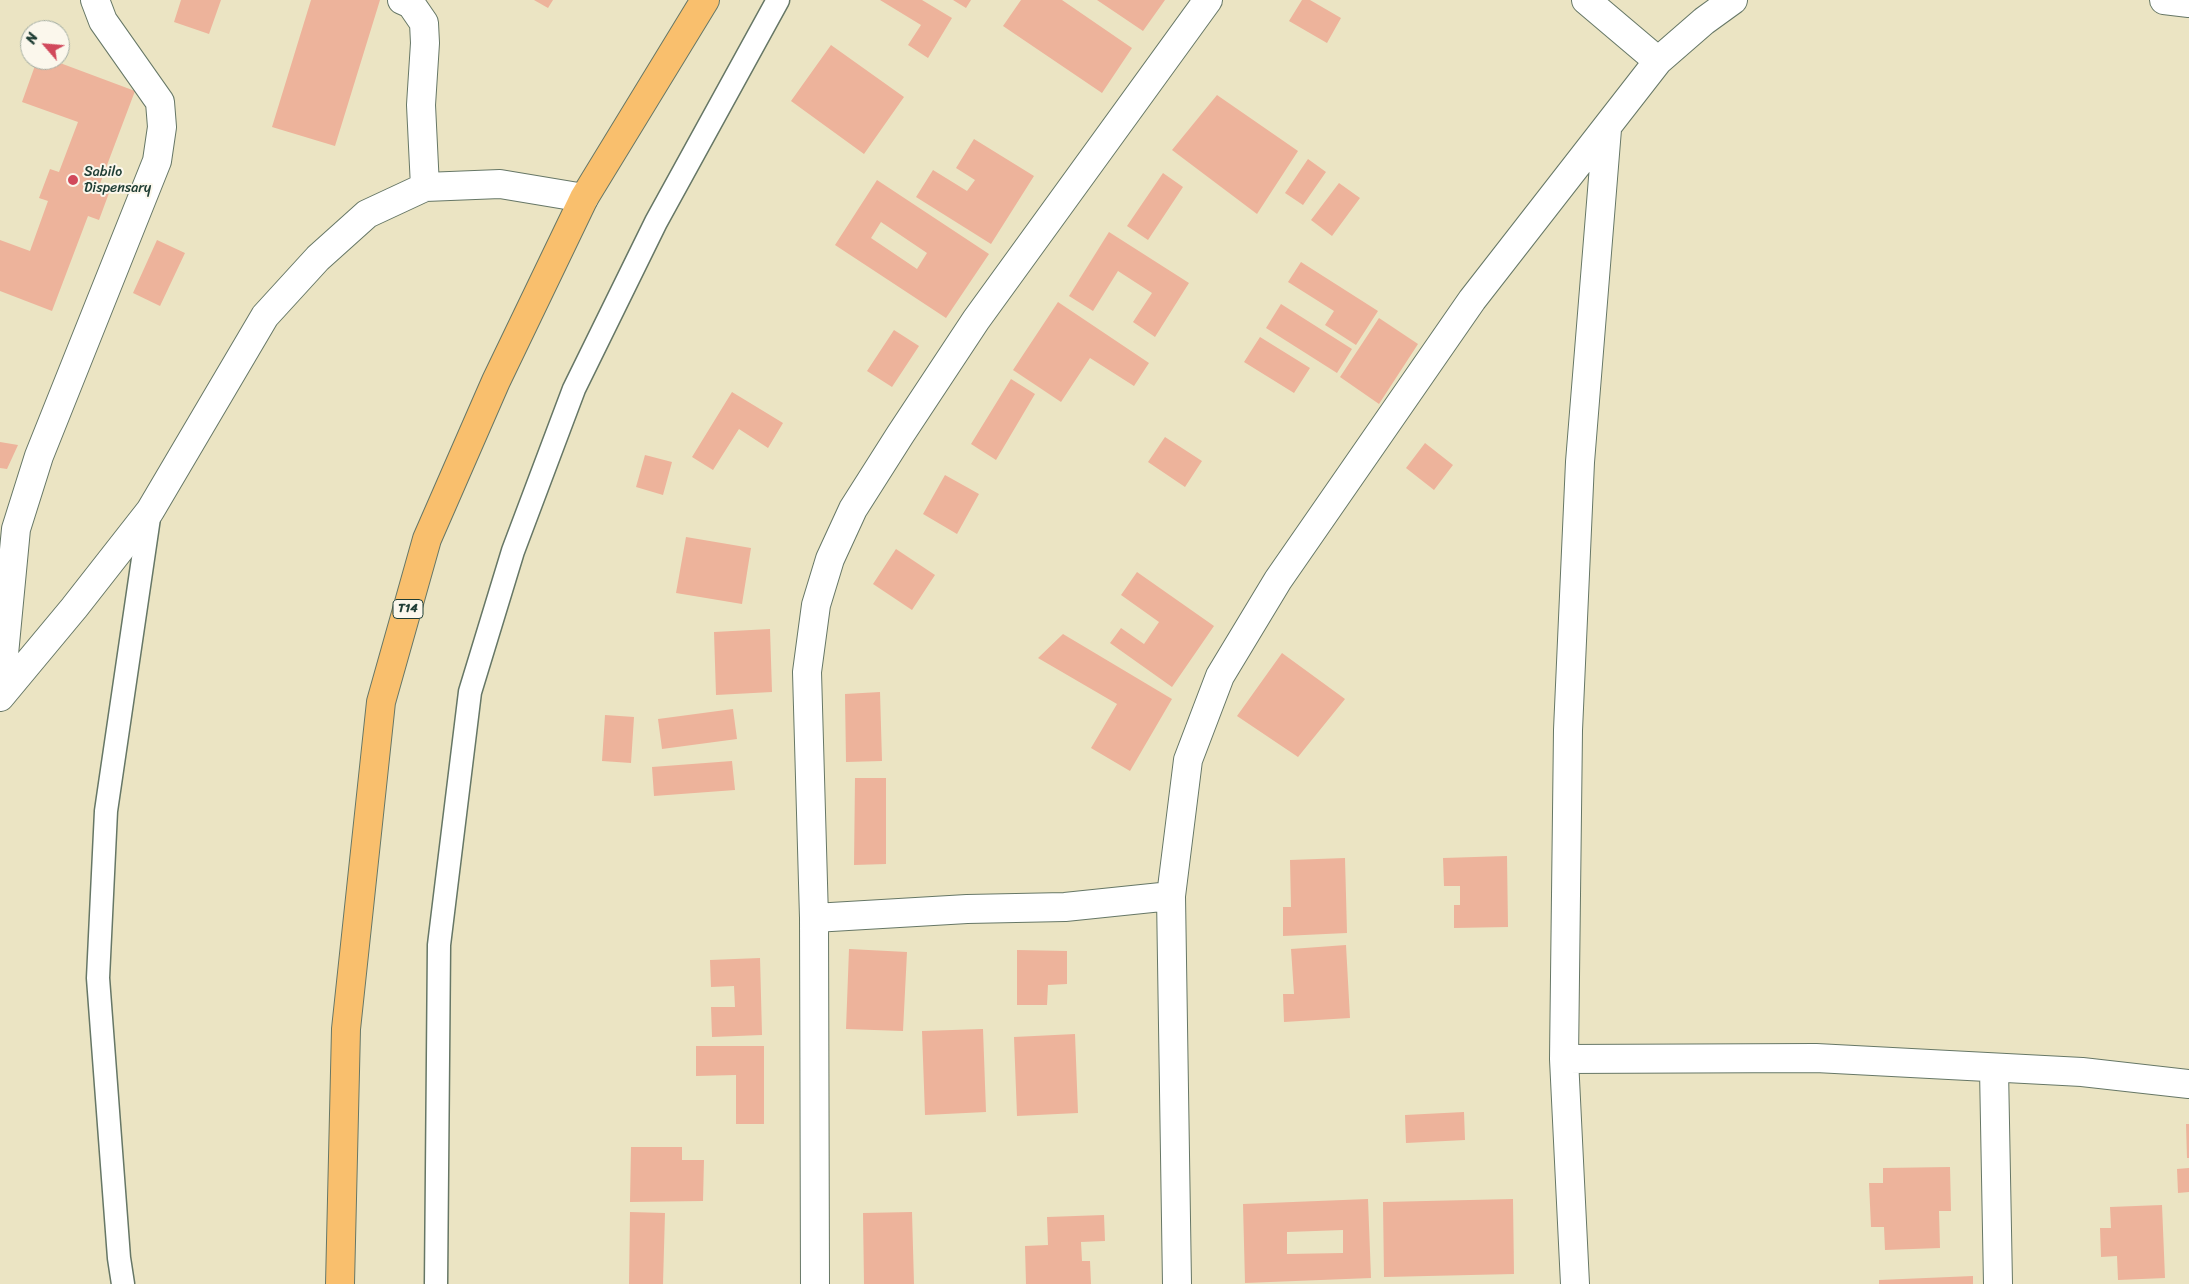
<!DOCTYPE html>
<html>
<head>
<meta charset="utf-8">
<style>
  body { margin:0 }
  #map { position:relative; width:2189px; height:1284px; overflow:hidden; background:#ebe4c3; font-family:Sriracha,sans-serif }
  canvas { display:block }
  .north { position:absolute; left:20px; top:20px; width:50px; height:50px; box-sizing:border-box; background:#fbf7ec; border:1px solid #a3ada2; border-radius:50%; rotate:297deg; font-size:14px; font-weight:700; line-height:20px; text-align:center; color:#1f3d34 }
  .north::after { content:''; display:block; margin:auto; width:18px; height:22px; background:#d1495b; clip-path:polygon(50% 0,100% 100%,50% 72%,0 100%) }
</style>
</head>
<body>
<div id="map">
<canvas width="2189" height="1284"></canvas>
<div class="north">N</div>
</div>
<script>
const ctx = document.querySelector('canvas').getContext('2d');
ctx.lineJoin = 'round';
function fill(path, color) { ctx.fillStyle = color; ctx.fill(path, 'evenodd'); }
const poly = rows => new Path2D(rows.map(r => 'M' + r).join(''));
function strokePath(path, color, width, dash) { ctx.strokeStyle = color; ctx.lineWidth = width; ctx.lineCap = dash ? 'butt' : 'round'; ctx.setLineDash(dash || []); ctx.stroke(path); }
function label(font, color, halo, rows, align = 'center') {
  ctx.font = font + ' Sriracha,sans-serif'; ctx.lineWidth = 4; ctx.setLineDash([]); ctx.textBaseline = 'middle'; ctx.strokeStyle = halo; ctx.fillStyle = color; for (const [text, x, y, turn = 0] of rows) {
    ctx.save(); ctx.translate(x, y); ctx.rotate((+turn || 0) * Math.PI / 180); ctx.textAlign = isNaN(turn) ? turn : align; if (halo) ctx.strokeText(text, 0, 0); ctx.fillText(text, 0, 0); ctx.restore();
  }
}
const building = poly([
  [181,0,221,0,209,34,174,22],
  [311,0,380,0,335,146,272,127],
  [534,0,553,0,548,8],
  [880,0,922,0,952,18,928,58,908,45,921,25],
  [953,0,971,0,966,8],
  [1021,0,1062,0,1132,48,1102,93,1003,26],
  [1097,0,1165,0,1143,31],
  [1302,0,1310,0,1341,18,1327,43,1289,21],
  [831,45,904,97,864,154,791,101],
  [37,60,52,60,135,91,98,189,109,193,99,220,88,216,52,311,0,291,0,240,30,251,48,201,39,198,50,169,59,172,78,122,22,102],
  [1217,95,1298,151,1257,214,1172,150],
  [974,139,1034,176,991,244,916,197,933,170,967,191,975,180,956,168],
  [1308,159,1326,172,1303,205,1285,193],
  [1163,173,1183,187,1148,240,1127,226],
  [877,180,989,254,946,318,835,245],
  [881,222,927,253,917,269,871,238],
  [1339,183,1360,198,1332,236,1311,220],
  [1109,232,1189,283,1155,337,1133,322,1152,293,1118,271,1093,311,1069,296],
  [157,240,185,253,160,306,133,293],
  [1301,262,1378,311,1356,345,1325,325,1334,311,1288,282],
  [1058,302,1149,363,1134,386,1090,358,1061,402,1013,370],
  [1281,304,1352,349,1337,373,1266,328],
  [1379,318,1418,344,1379,404,1340,377],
  [894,330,919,346,892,387,867,371],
  [1260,337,1310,368,1294,393,1244,362],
  [1011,379,1035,394,996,460,971,444],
  [732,392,783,423,768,448,739,429,713,470,692,457],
  [1165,437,1202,461,1185,487,1148,462],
  [0,442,18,445,7,469,0,468],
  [1425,443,1453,465,1434,490,1406,468],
  [645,455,672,462,663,495,636,487],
  [945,475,979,494,957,534,923,514],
  [686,537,751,548,742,604,676,593],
  [896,549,935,575,912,610,873,584],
  [1137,572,1214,626,1172,687,1110,643,1121,628,1144,644,1159,622,1121,595],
  [770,629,772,692,716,695,714,632],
  [1063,634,1172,699,1130,771,1091,748,1117,704,1038,658],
  [1282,653,1345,699,1298,757,1237,716],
  [880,692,882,761,846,762,845,694],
  [733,709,737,739,662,749,658,719],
  [605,715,634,717,631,763,602,761],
  [732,761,735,790,654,796,652,767],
  [855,778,886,778,886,864,854,865],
  [1507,856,1508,927,1454,928,1454,905,1460,905,1460,886,1444,886,1443,858],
  [1345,858,1347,933,1283,936,1283,907,1291,907,1290,860],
  [1346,945,1350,1018,1284,1022,1283,994,1294,994,1291,949],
  [849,949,907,952,903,1031,846,1029],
  [1017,950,1067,951,1067,984,1048,985,1047,1005,1017,1005],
  [760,958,762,1035,712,1037,711,1007,735,1007,734,986,711,987,710,960],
  [983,1029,986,1112,925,1115,922,1031],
  [1075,1034,1078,1113,1017,1116,1014,1037],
  [696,1046,764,1046,764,1124,736,1124,736,1075,696,1076],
  [1464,1112,1465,1140,1406,1143,1405,1115],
  [2186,1124,2189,1124,2189,1158,2187,1158],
  [631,1147,682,1147,682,1160,704,1160,703,1201,630,1202],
  [1950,1167,1951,1211,1939,1211,1940,1248,1885,1250,1884,1227,1871,1227,1869,1183,1883,1183,1883,1168],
  [2189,1168,2189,1192,2178,1193,2177,1169],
  [1368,1199,1371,1278,1245,1283,1243,1204],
  [1343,1230,1343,1253,1287,1254,1287,1232],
  [1513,1199,1514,1274,1384,1277,1383,1202],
  [2162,1205,2165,1278,2118,1280,2117,1256,2101,1257,2100,1228,2111,1228,2110,1207],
  [630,1212,665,1213,663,1284,629,1284],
  [912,1212,914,1284,864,1284,863,1213],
  [1104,1215,1105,1241,1081,1242,1082,1261,1090,1261,1091,1284,1026,1284,1025,1246,1048,1245,1047,1217],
  [1973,1276,1973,1284,1879,1284,1879,1280]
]);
const lane = poly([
  [123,1284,119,1258,98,978,106,811,150,511],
  [436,1284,439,945,470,692,513,551,574,389,656,222,778,0]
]);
const street = poly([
  [402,0,411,4,424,23,425,43,421,105,425,187],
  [1586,0,1658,61],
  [2164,0,2189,3],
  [0,696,16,529,39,456,157,161,162,127,160,102,103,21,95,0],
  [0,697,74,608,150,511,265,316,318,258,367,214,425,187,500,184,584,198],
  [814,918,967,909,1065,907,1171,896],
  [1564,1059,1816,1058,2082,1072,2189,1084],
  [1994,1069,1998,1284],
  [815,1284,814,918,807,672,816,605,830,559,853,509,900,435,976,320,1208,0],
  [1177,1284,1171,896,1188,760,1220,676,1278,580,1472,300,1658,61,1704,21,1733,0],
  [1575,1284,1564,1059,1568,730,1580,462,1607,129]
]);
const highway = poly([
  [340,1284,346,1029,381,702,427,539,496,381,584,198,705,0]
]);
const markers = [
  [73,180,6,"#d1495b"]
];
const shields = [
  [408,609,30]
];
const shieldNames = [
  ["T14",408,609]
];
const poiNames = [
  ["Sabilo",84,172],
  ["Dispensary",84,188]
];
fill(building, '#edb39b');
strokePath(lane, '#676', 25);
strokePath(street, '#676', 30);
strokePath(highway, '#676', 30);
strokePath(lane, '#fff', 22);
strokePath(street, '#fff', 28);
strokePath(highway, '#f9bf6d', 28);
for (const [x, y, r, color] of markers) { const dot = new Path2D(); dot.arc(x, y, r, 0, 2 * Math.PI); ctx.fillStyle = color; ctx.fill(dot); strokePath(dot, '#fbf7ec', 2); }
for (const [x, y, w] of shields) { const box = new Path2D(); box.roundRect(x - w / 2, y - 9.5, w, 19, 4); ctx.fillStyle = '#fbf7ec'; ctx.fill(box); strokePath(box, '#1f3d34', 1); }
label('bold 12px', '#1f3d34', null, shieldNames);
label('14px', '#1f3d34', '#fbf7ec', poiNames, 'left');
</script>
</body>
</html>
